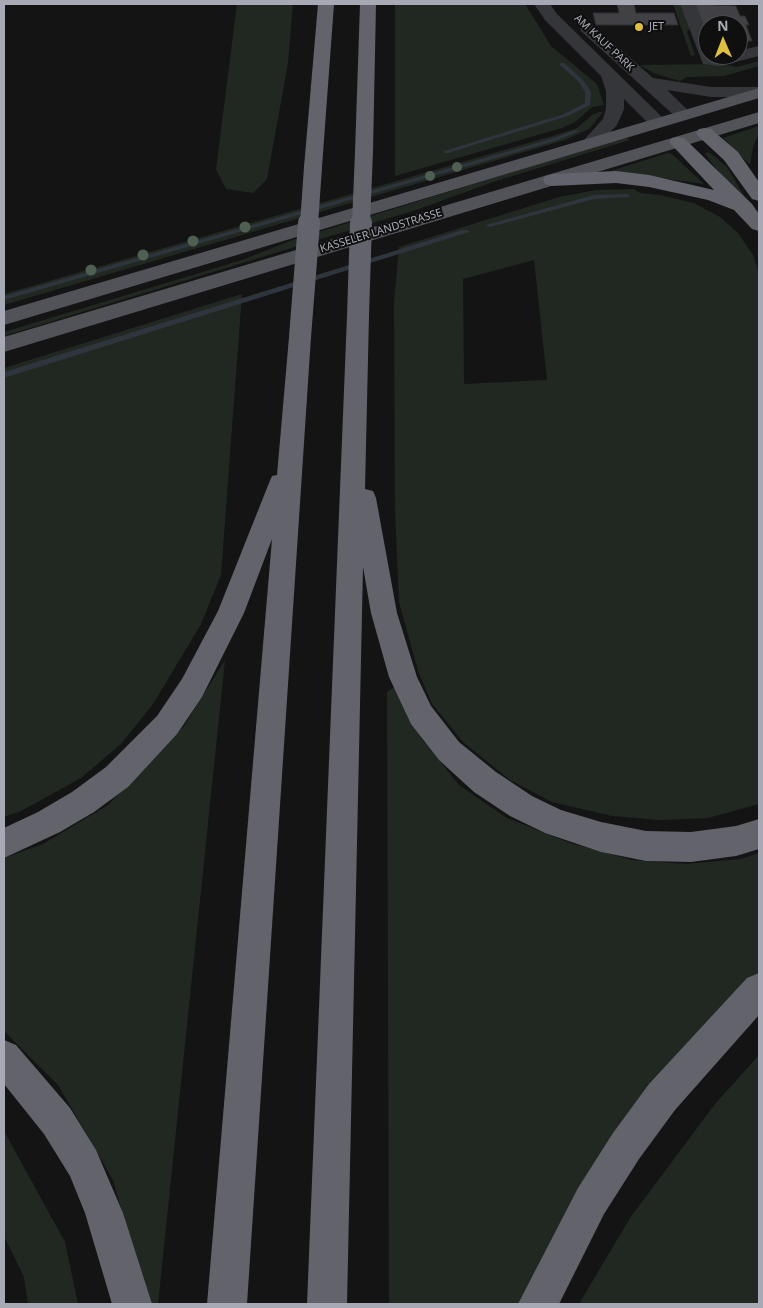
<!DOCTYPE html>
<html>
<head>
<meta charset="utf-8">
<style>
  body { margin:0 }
  #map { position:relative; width:763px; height:1308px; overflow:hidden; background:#141415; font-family:"Noto Sans",sans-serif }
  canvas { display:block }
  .frame { position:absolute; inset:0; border:5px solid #a7aab4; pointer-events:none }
  .north { position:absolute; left:698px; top:15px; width:50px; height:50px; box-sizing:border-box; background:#0f0f10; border:1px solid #4c4d52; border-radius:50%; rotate:359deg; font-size:14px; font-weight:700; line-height:20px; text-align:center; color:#a7aab4 }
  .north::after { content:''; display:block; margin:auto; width:18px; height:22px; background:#e0be41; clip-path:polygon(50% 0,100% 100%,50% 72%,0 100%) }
</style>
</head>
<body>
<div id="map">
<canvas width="763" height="1308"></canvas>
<div class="frame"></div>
<div class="north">N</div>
</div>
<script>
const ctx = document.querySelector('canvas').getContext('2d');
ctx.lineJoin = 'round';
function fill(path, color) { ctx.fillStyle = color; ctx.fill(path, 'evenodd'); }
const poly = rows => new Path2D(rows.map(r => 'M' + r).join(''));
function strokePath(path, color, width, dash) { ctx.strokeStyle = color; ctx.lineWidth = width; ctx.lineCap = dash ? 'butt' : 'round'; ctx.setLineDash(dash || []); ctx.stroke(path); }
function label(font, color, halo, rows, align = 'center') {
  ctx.font = font + ' "Noto Sans",sans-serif'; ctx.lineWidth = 4; ctx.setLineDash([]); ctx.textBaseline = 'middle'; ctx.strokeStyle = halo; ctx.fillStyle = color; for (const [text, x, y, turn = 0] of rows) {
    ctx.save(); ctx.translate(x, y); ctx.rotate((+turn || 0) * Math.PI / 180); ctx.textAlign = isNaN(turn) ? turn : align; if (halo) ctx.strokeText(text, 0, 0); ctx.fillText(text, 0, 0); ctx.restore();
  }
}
const green = poly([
  [237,4,293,4,288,63,267,179,253,193,226,189,216,169],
  [395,4,525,4,551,46,597,84,604,105,592,107,575,122,562,128,395,176],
  [673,4,684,4,692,26,687,32,695,55,691,56],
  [759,61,759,66,724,76,687,77,680,81,656,74,639,65,722,64,737,67],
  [599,112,603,112,589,129,565,140,4,305,4,294,556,135,577,128,592,115],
  [759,126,759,132,753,147,750,165,723,138],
  [625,137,630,140,493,182,419,209,4,336,4,332,242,260,290,241],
  [709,152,727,167,746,199,739,198,708,158,705,153],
  [668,153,672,154,704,184,610,171],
  [634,189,640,193,660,195,694,203,720,217,738,233,753,255,759,273,759,804,708,818,660,820,612,816,552,802,510,780,463,742,432,704,418,671,399,602,395,510,394,303,399,247,559,197,596,190],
  [534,260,547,380,464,384,463,279],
  [242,294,221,575,201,624,153,704,121,744,81,778,21,811,4,817,4,368],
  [225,660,158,1304,148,1304,113,1180,58,1085,4,1031,4,858,43,844,108,805,184,726],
  [394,687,422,739,459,785,507,818,570,843,632,860,686,864,741,859,759,853,759,972,712,1022,539,1270,523,1304,389,1304,387,692],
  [759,1055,759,1304,579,1304,630,1218,715,1104],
  [4,1131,65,1242,78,1304,28,1304,24,1277,4,1236]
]);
const stream = poly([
  [560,63,564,63,583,80,591,92,590,105,568,116,448,153,444,153,444,151,564,114,585,103,585,92,579,82,560,65,560,63],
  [575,130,580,131,555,141,4,300,4,296,551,139,575,130],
  [627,194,630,196,629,197,594,199,490,227,486,225,594,195,627,194],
  [462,230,468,230,469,232,4,378,4,372,462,230]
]);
const building = poly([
  [617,4,634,4,636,13,674,13,678,25,596,25,593,13,619,13,617,4],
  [695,4,736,6,740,16,745,16,749,25,746,25,752,41,738,41,738,25,708,25,708,40,695,4]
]);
const minor = poly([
  [534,4,550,4,557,14,663,118,666,122,663,126,651,126,624,99,624,109,617,125,598,145,586,145,583,141,603,119,606,109,606,91,601,76,545,20,534,4],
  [680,4,696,4,708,36,708,55,738,55,738,51,759,46,759,56,720,66,703,64,680,4],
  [588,24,594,26,653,78,711,87,759,87,759,97,711,97,667,90,692,114,689,118,677,118,582,32,580,29,582,26,588,24]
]);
const major = poly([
  [759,88,759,98,4,325,4,311,759,88],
  [759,112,759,123,4,352,4,337,759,112]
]);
const highway = poly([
  [318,4,334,4,322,167,320,171,313,173,306,171,304,167,318,4],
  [360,4,376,4,373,152,371,156,364,158,357,156,355,152,360,4],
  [705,128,711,129,738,152,759,182,759,201,752,199,724,160,699,137,696,133,699,129,705,128],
  [678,137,684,138,752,204,759,214,759,231,752,229,734,210,708,200,649,187,616,183,552,186,545,184,543,180,545,176,552,174,616,171,649,175,714,190,669,142,672,138,678,137],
  [358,309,366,311,369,316,365,489,373,491,376,498,397,613,417,677,431,706,459,742,496,772,532,796,561,810,601,822,646,831,691,832,736,826,759,819,759,849,736,856,691,862,646,861,601,852,545,833,510,816,474,792,439,760,411,724,389,677,371,613,363,567,347,1304,307,1304,347,316,350,311,358,309],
  [300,330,308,332,311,337,247,1304,207,1304,272,539,244,613,202,697,177,734,128,787,94,812,60,832,4,858,4,828,38,812,72,792,106,767,157,716,182,679,218,611,269,483,272,476,277,475,289,337,292,332,300,330],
  [759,973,759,1015,675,1110,639,1159,604,1214,559,1304,518,1304,578,1188,613,1133,649,1084,747,978,759,973],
  [4,1040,16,1045,70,1108,96,1150,123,1213,152,1304,112,1304,85,1213,70,1176,44,1134,4,1084,4,1040]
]);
const highwayBridgeFar1 = poly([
  [309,224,313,167],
  [361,224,364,152]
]);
const highwayBridge = poly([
  [358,316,361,223],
  [300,337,309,223]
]);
const trees = [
  [457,167,5],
  [430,176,5],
  [245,227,5.5],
  [193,241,5.5],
  [143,255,5.5],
  [91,270,5.5]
];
const markers = [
  [639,27,5,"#e0be41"]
];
const farPoinames = [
  ["JET",649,27]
];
const farStreetnames = [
  ["AM KAUF PARK",604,43,43],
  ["KASSELER LANDSTRASSE",381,231,-17]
];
fill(green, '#212822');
fill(stream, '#2e353d');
fill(building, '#414145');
strokePath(building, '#2f2e31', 1);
fill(minor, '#35363a');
fill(major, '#525259');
fill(highway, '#62636b');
strokePath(highwayBridgeFar1, '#62636b', 18);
strokePath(highwayBridge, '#62636b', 22);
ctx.fillStyle = '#4f6053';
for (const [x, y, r] of trees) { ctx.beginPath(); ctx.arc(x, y, r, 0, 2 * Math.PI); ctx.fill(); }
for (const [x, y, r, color] of markers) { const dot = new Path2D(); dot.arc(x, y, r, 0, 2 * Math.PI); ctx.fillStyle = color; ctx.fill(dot); strokePath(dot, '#0f0f10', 2); }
label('11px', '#a7aab4', '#0f0f10', farPoinames, 'left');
label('11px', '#a7aab4', '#0f0f10', farStreetnames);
</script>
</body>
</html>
